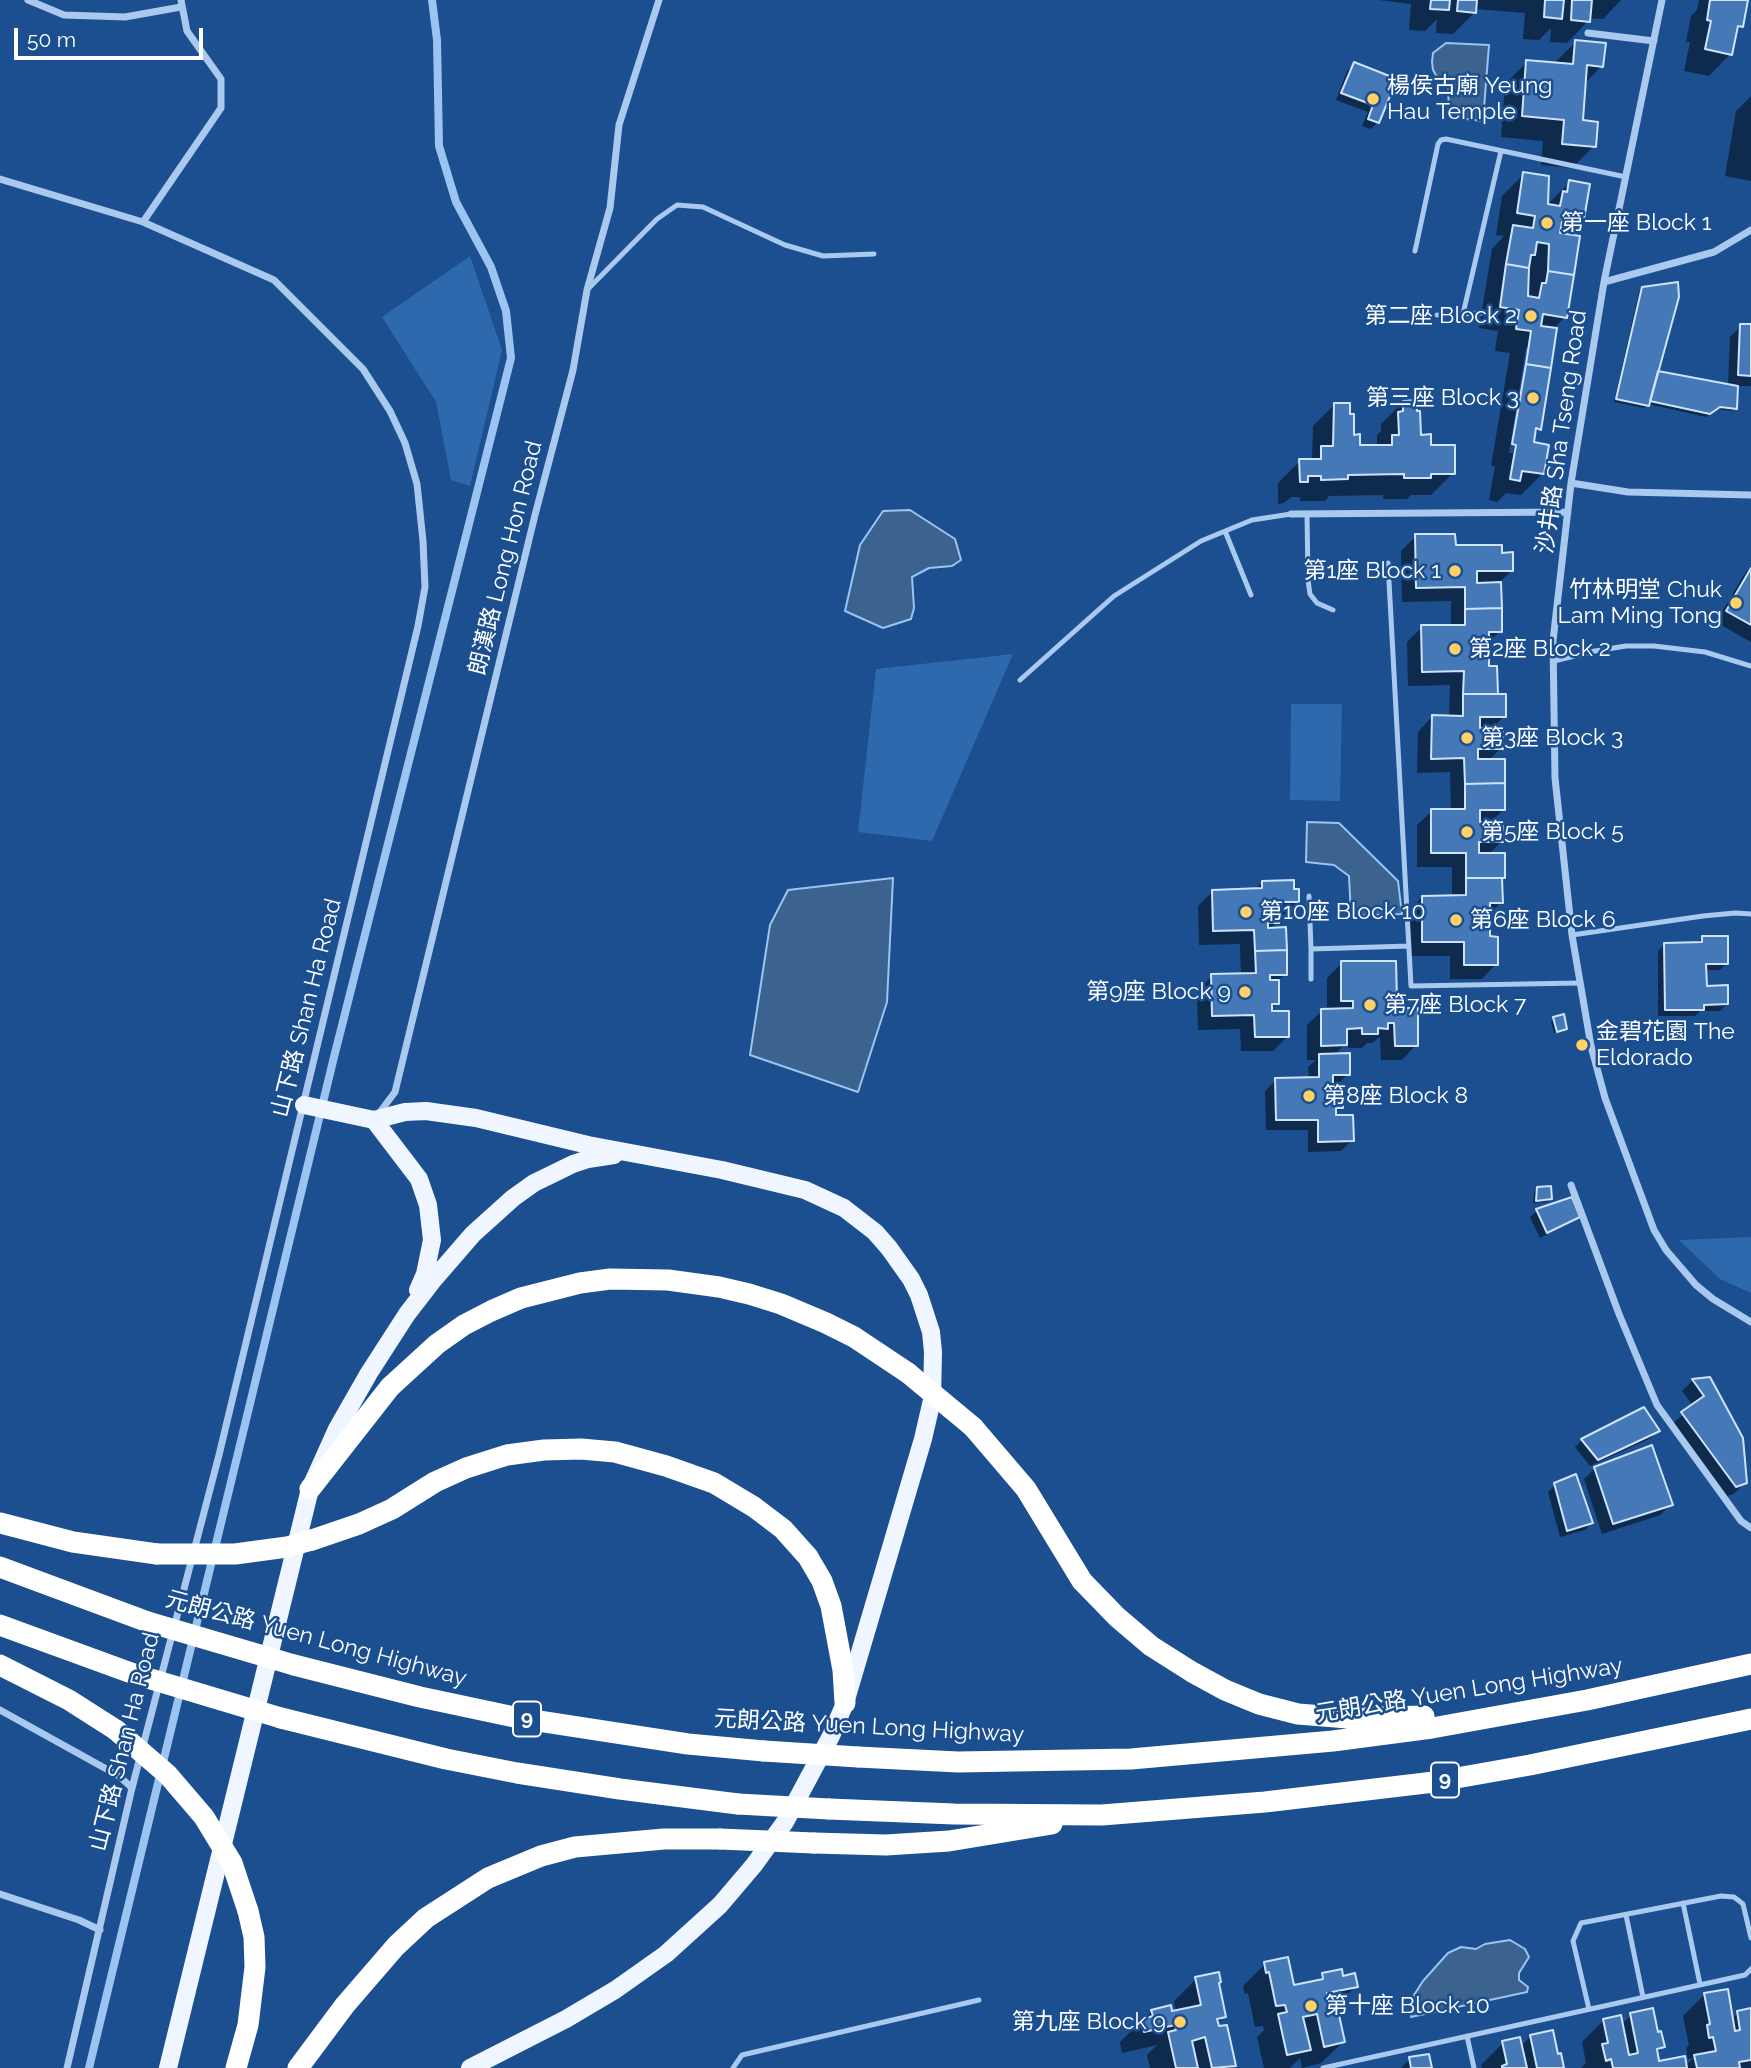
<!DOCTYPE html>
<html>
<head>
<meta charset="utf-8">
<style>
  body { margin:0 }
  #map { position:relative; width:1751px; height:2068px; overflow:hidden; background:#1b4f8f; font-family:Raleway,sans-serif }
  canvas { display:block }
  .scale { position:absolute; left:14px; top:28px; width:189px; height:32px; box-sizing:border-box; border:4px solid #fff; border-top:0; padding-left:9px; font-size:21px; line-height:24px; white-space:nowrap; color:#fff; -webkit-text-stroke:5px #1b4f8f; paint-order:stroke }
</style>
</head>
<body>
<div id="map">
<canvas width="1751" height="2068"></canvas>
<div class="scale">50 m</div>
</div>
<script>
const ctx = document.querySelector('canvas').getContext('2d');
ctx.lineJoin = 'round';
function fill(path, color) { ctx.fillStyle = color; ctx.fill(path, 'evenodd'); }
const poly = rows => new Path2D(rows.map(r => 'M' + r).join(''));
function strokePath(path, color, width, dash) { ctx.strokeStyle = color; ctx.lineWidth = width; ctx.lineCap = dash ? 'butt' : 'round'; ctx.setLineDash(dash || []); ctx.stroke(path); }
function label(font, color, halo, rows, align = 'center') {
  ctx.font = font + ' Raleway,"Noto Sans TC",sans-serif'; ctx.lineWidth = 5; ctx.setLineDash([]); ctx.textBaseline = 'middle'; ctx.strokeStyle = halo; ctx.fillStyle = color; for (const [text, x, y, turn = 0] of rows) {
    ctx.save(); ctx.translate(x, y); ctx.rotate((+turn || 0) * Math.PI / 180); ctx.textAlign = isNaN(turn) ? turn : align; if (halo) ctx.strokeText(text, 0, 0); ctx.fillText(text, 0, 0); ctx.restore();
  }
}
const green = poly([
  [470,256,502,350,470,486,451,480,436,402,382,317],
  [1013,654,932,841,858,832,876,669],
  [1291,704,1342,704,1340,801,1290,800],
  [1751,1237,1751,1293,1720,1279,1679,1240]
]);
const water = poly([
  [1446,43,1489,45,1483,121,1449,117,1448,85,1437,77,1433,70,1432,62,1433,53,1446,43],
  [910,510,955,539,961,560,952,566,929,568,912,577,914,608,911,619,883,628,845,611,860,545,883,511,910,510],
  [1307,822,1339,823,1398,881,1402,914,1351,916,1349,876,1334,865,1306,862,1307,822],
  [893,878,887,1002,858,1092,750,1055,770,925,788,890,893,878],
  [1510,1940,1525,1949,1529,1957,1519,1973,1519,1980,1528,1987,1527,1992,1411,2017,1414,1995,1423,1981,1448,1953,1461,1947,1476,1949,1485,1944,1510,1940]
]);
const shadow = poly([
  [1379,0,1621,0,1603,19,1589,18,1588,21,1567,43,1550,42,1551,28,1539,40,1523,39,1525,13,1475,9,1475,12,1453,34,1436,33,1437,19,1425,31,1409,30,1411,4],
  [1699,0,1746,0,1741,26,1735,33,1730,54,1709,76,1684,71,1690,42,1686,42,1691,16,1697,10],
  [1576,42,1602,66,1584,84,1581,122,1594,146,1572,168,1541,165,1543,141,1501,137,1505,84,1527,62,1553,64],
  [1354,64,1395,80,1378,122,1371,129,1362,126,1368,112,1336,100,1347,71],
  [1751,96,1751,181,1725,176,1736,111],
  [1524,174,1546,206,1570,182,1582,224,1570,236,1565,317,1553,329,1539,429,1533,435,1532,443,1543,473,1521,495,1506,493,1497,502,1489,500,1495,466,1491,466,1510,353,1495,351,1498,331,1479,328,1492,249,1504,236,1496,235,1502,196],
  [1526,348,1530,348,1513,453,1509,453],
  [1642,289,1656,373,1728,386,1730,337,1741,326,1751,326,1751,386,1737,386,1735,408,1732,411,1716,409,1706,417,1648,404,1644,408,1614,402,1639,292],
  [1403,402,1419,436,1453,473,1431,495,1411,495,1407,499,1383,499,1383,495,1329,496,1325,501,1300,501,1300,497,1291,497,1284,503,1278,504,1278,483,1300,461,1309,461,1312,457,1313,426,1335,404,1359,447,1377,447,1377,435,1381,431,1381,424],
  [1416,536,1454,547,1500,554,1512,570,1500,582,1500,631,1487,644,1488,668,1504,716,1491,730,1501,748,1488,761,1504,809,1489,824,1502,841,1488,855,1503,855,1501,902,1488,916,1488,938,1496,964,1482,979,1450,979,1450,956,1408,956,1408,912,1422,897,1452,897,1452,867,1417,867,1417,825,1432,811,1451,811,1450,772,1417,773,1418,732,1432,717,1449,717,1450,685,1408,686,1407,642,1422,627,1451,627,1451,601,1402,602,1401,551],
  [1751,567,1751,642,1716,622,1745,573],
  [1263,882,1293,891,1297,901,1283,916,1277,916,1277,922,1270,929,1285,974,1277,982,1277,1003,1270,1010,1288,1036,1273,1051,1241,1051,1240,1029,1198,1030,1197,991,1212,976,1241,975,1240,944,1199,945,1198,906,1212,892,1254,890],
  [1703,937,1727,963,1720,970,1705,970,1705,988,1727,1004,1720,1011,1700,1011,1695,1016,1658,1016,1658,951,1665,944,1696,944],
  [1342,963,1395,1000,1385,1010,1416,1045,1402,1060,1381,1060,1380,1037,1372,1043,1367,1043,1362,1048,1348,1048,1348,1042,1334,1055,1348,1074,1336,1086,1341,1107,1334,1114,1352,1140,1341,1151,1308,1152,1308,1130,1266,1130,1265,1091,1276,1080,1309,1079,1308,1067,1316,1060,1307,1060,1307,1025,1322,1011,1327,1011,1327,978],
  [1554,1019,1565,1028,1562,1031,1554,1033,1551,1022],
  [1537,1189,1550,1199,1547,1202,1533,1203,1534,1192],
  [1571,1199,1577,1216,1570,1223,1540,1238,1530,1217,1537,1211],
  [1709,1378,1745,1482,1734,1494,1724,1497,1672,1424,1693,1406,1682,1391,1693,1380],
  [1657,1431,1651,1438,1590,1466,1575,1447,1582,1440],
  [1595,1468,1671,1504,1660,1515,1602,1534,1584,1479],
  [1555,1485,1591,1523,1585,1530,1560,1537,1548,1492],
  [1265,1964,1293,1987,1315,1983,1323,1975,1342,1978,1356,1986,1336,2006,1343,2042,1321,2063,1302,2068,1300,2058,1290,2068,1264,2068,1257,2037,1264,2030,1263,2026,1255,2027,1248,1993,1245,1994,1243,1986],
  [1196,1979,1217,1984,1224,2016,1217,2024,1234,2065,1231,2068,1150,2068,1147,2055,1157,2045,1122,2053,1120,2042,1152,2011,1176,2012,1174,2001],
  [1705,1994,1731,2019,1738,2013,1751,2010,1751,2068,1581,2068,1586,2063,1582,2042,1604,2020,1621,2025,1631,2015,1657,2034,1663,2047,1656,2054,1658,2063,1685,2066,1694,2058,1688,2059,1686,2048,1689,2045,1683,2016],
  [1530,2037,1556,2056,1562,2068,1482,2068,1481,2065,1503,2043,1520,2047],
  [1410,2059,1431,2068,1401,2068]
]);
const stream = poly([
  [89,2068,334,1057,511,358,506,311,491,267,456,202,439,146,437,40,432,0]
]);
const building = poly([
  [1431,0,1450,0,1449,10,1430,9,1431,0],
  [1458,0,1477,0,1476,13,1457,11,1458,0],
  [1545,0,1564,0,1562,19,1544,17,1545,0],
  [1572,0,1592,0,1590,22,1571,20,1572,0],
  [1710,0,1748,0,1743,27,1738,26,1732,55,1705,49,1711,21,1707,20,1710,0],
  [1575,40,1606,43,1603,67,1587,65,1583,120,1598,122,1596,147,1562,144,1564,120,1522,116,1526,60,1573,64,1575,40],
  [1354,62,1397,79,1379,123,1368,119,1373,105,1341,93,1354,62],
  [1523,172,1549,176,1548,204,1560,206,1563,191,1567,192,1569,180,1590,184,1583,225,1562,222,1560,233,1580,236,1574,275,1548,271,1549,244,1537,242,1535,255,1531,255,1529,268,1506,264,1513,225,1533,228,1535,216,1517,213,1523,172],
  [1506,264,1529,268,1528,296,1539,298,1542,283,1546,283,1548,271,1574,275,1567,318,1543,314,1541,326,1557,328,1551,368,1526,364,1531,331,1516,329,1519,310,1500,307,1506,264],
  [1678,282,1679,297,1649,406,1616,399,1642,287,1678,282],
  [1740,324,1751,324,1751,376,1738,375,1740,324],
  [1526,364,1551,368,1541,430,1536,428,1534,442,1549,445,1544,474,1522,471,1520,481,1510,479,1516,445,1512,444,1526,364],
  [1658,371,1738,386,1737,409,1720,407,1710,414,1650,401,1658,371],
  [1417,400,1417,411,1420,411,1421,435,1431,434,1431,445,1455,445,1455,474,1431,474,1431,478,1404,478,1404,474,1348,475,1348,479,1321,480,1321,476,1308,476,1308,482,1300,482,1299,459,1321,459,1321,446,1333,446,1334,403,1350,403,1350,414,1354,414,1354,435,1360,434,1360,445,1392,445,1392,435,1399,435,1398,412,1403,411,1403,401,1417,400],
  [1415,534,1455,534,1456,545,1502,545,1502,553,1513,552,1513,571,1477,571,1477,583,1501,582,1502,608,1465,609,1465,587,1416,588,1415,534],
  [1751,568,1751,625,1726,611,1751,568],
  [1502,608,1502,632,1489,632,1489,666,1497,666,1498,694,1463,694,1464,671,1422,672,1421,625,1465,625,1465,609,1502,608],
  [1463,694,1506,694,1506,717,1480,717,1480,728,1503,728,1503,749,1478,749,1478,759,1505,759,1505,783,1465,784,1464,758,1431,759,1432,715,1463,716,1463,694],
  [1505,783,1505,810,1480,810,1480,822,1503,822,1503,842,1479,842,1479,853,1505,853,1505,878,1466,878,1466,853,1431,853,1431,809,1465,809,1465,784,1505,783],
  [1466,878,1502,878,1503,903,1490,903,1490,936,1498,937,1498,965,1464,965,1464,942,1422,942,1422,896,1466,895,1466,878],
  [1294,880,1294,889,1299,889,1299,902,1278,902,1279,923,1268,923,1268,928,1286,927,1287,950,1255,951,1254,930,1213,931,1212,890,1262,888,1262,881,1294,880],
  [1702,936,1728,936,1728,964,1706,964,1707,986,1728,985,1728,1004,1704,1005,1704,1010,1665,1010,1664,943,1702,942,1702,936],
  [1287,950,1287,975,1270,975,1270,980,1279,980,1279,1004,1272,1004,1272,1011,1289,1011,1289,1037,1255,1037,1254,1015,1212,1016,1211,974,1256,973,1255,951,1287,950],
  [1341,961,1396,961,1397,1001,1387,1001,1387,1008,1418,1008,1418,1046,1395,1046,1394,1023,1388,1023,1388,1029,1378,1028,1378,1034,1362,1034,1362,1028,1347,1029,1347,1045,1321,1046,1321,1009,1353,1008,1353,1001,1341,1001,1341,961],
  [1564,1014,1567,1029,1557,1032,1553,1017,1564,1014],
  [1350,1053,1350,1075,1333,1075,1333,1084,1342,1084,1343,1108,1336,1108,1336,1115,1353,1115,1354,1141,1318,1142,1318,1120,1276,1120,1275,1078,1319,1077,1319,1054,1350,1053],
  [1551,1186,1552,1199,1536,1201,1537,1187,1551,1186],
  [1572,1197,1580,1217,1547,1233,1536,1209,1572,1197],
  [1710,1377,1743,1438,1747,1483,1736,1487,1681,1412,1704,1396,1692,1379,1710,1377],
  [1644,1407,1660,1431,1598,1460,1581,1439,1644,1407],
  [1652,1445,1673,1505,1613,1524,1594,1467,1652,1445],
  [1576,1474,1593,1523,1567,1531,1554,1483,1576,1474],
  [1288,1957,1294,1985,1323,1979,1322,1973,1342,1969,1343,1976,1355,1973,1358,1987,1327,1993,1328,1998,1335,1997,1345,2042,1324,2047,1317,2014,1303,2017,1311,2050,1287,2055,1278,2014,1287,2012,1285,2005,1276,2006,1269,1972,1266,1973,1264,1962,1288,1957],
  [1219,1972,1221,1982,1219,1983,1226,2017,1217,2019,1219,2026,1227,2025,1236,2066,1212,2068,1205,2037,1192,2041,1198,2068,1176,2068,1168,2032,1176,2030,1175,2025,1144,2032,1141,2019,1153,2016,1151,2010,1171,2005,1172,2011,1201,2005,1195,1977,1219,1972],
  [1728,1989,1735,2031,1740,2030,1737,2011,1751,2008,1751,2060,1739,2062,1740,2068,1697,2068,1694,2055,1716,2051,1713,2037,1709,2038,1707,2025,1710,2024,1704,1993,1728,1989],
  [1653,2008,1658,2032,1661,2031,1665,2047,1657,2049,1659,2061,1685,2056,1687,2068,1613,2068,1611,2059,1606,2061,1602,2044,1608,2043,1603,2019,1621,2015,1629,2055,1638,2053,1630,2013,1653,2008],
  [1553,2030,1558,2054,1561,2053,1564,2068,1537,2068,1530,2035,1553,2030],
  [1520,2037,1527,2068,1502,2068,1502,2066,1507,2064,1502,2041,1520,2037],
  [1429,2054,1432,2068,1411,2068,1409,2057,1429,2054]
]);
const lane = poly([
  [1415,251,1438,144,1441,140,1446,139,1626,177],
  [587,290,657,219,677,205,703,207,785,245,823,256,874,254],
  [1463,314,1501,151],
  [1437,315,1482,313],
  [1307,514,1308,580,1310,594,1317,603,1333,610],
  [1225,531,1251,595],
  [1388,563,1411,986,1580,983],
  [1554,661,1595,651,1626,646,1654,646,1705,652,1751,666],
  [1020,680,1114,596,1201,541,1252,520,1291,514],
  [1309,896,1311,949,1409,946],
  [1572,935,1703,916,1735,913,1751,914],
  [1311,949,1311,979],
  [1683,1903,1700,1984],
  [1626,1915,1643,1997],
  [1589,2009,1573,1941,1581,1923,1721,1896,1734,1897,1743,1904,1751,1938],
  [1467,2036,1474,2068],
  [733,2068,742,2055,979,2000],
  [1323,2068,1745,1975,1751,1969]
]);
const street = poly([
  [28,0,64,15,125,17,181,7],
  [1662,0,1604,282,1571,483,1553,641,1555,778,1572,935,1591,1046,1605,1098,1654,1230,1666,1250,1696,1285,1713,1299,1751,1322],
  [1588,33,1654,41],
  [0,179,143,222,274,280,363,369,390,411,405,443,417,484,423,541,425,587,418,626,219,1455,132,1788,67,2068],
  [143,222,221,108,221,79,187,31,181,0],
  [1604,282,1714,252,1751,230],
  [1571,483,1628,492,1751,495],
  [1291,514,1568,512],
  [377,1116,395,1092,535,515,573,370,587,290,610,208,619,125,659,0],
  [1571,1185,1619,1314,1657,1405,1741,1521,1751,1528],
  [0,1710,119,1776,132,1788],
  [0,1894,79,1920,100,1930]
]);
const primary = poly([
  [304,1105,374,1120,405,1112,426,1111,476,1118,588,1145,722,1170,805,1190,844,1208,875,1232,889,1248,911,1279,919,1295,931,1332,933,1352,932,1400,923,1439,845,1703,831,1736,785,1822,754,1865,720,1905,666,1954,615,1990,566,2019,470,2068],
  [374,1120,419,1179,428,1205,432,1240,425,1274,418,1290],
  [168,2068,310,1489,337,1429,369,1373,407,1314,434,1279,473,1234,513,1198,534,1183,573,1164,588,1159,614,1155]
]);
const highway = poly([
  [973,1427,1026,1489,1082,1581,1117,1617,1151,1646,1192,1672,1225,1690,1259,1704,1298,1714,1348,1718,1424,1716],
  [310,1489,390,1387,437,1344,464,1325,491,1311,521,1298,580,1283,610,1279,668,1280,719,1287,749,1294,781,1304,826,1323,854,1337,908,1373],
  [0,1523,73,1542,157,1554],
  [312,1540,359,1524,392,1509,435,1482,466,1468,507,1455,544,1450,581,1449,615,1452,666,1466,714,1483,754,1507,783,1529,808,1557,822,1581,831,1606,843,1670,845,1703],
  [0,1567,148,1622],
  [0,1625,134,1674],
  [0,1665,69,1700,116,1730],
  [294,1665,420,1697,519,1718,688,1744,764,1751],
  [281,1718,446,1759,517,1773,620,1789,738,1804],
  [858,1757,958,1762,1131,1759,1333,1741,1432,1728,1587,1700,1751,1664],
  [829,1809,954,1814,1102,1815,1265,1802,1434,1782,1530,1765,1751,1719],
  [814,1843,886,1845,949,1841,1052,1824],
  [236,2068,248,2025,255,1967,254,1937,248,1911],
  [298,2068,345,2005,396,1946,426,1918,488,1878,541,1856,575,1847,664,1839,720,1839]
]);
const highwayBridge = poly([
  [908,1373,973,1427],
  [157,1554,235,1554,287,1547,312,1540],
  [148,1622,294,1665],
  [134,1674,281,1718],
  [116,1730,168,1775,204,1817,232,1863,248,1911],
  [764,1751,858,1757],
  [738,1804,829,1809],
  [720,1839,814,1843]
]);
const markers = [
  [1373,99,7,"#ffd166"],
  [1547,223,7,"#ffd166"],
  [1531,316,7,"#ffd166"],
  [1533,398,7,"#ffd166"],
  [1455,571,7,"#ffd166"],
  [1736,603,7,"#ffd166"],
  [1455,649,7,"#ffd166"],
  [1467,738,7,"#ffd166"],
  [1467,832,7,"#ffd166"],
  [1246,912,7,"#ffd166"],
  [1456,920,7,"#ffd166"],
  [1245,992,7,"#ffd166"],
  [1370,1005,7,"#ffd166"],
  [1582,1045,7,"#ffd166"],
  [1309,1096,7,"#ffd166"],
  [1311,2006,7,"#ffd166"],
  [1180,2022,7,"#ffd166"]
];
const shields = [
  [527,1719,28],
  [1445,1780,28]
];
const shieldNames = [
  ["9",527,1719],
  ["9",1445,1780]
];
const poiNames = [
  ["楊侯古廟 Yeung",1387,86],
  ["Hau Temple",1387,112],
  ["第一座 Block 1",1561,223],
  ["第二座 Block 2",1517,316,"right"],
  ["第三座 Block 3",1519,398,"right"],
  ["第1座 Block 1",1441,571,"right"],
  ["竹林明堂 Chuk",1722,590,"right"],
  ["Lam Ming Tong",1722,616,"right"],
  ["第2座 Block 2",1469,649],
  ["第3座 Block 3",1481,738],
  ["第5座 Block 5",1481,832],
  ["第10座 Block 10",1260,912],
  ["第6座 Block 6",1470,920],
  ["第9座 Block 9",1231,992,"right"],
  ["第7座 Block 7",1384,1005],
  ["金碧花園 The",1596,1032],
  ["Eldorado",1596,1058],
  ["第8座 Block 8",1323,1096],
  ["第十座 Block 10",1325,2006],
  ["第九座 Block 9",1166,2022,"right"]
];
const streetNames = [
  ["沙井路 Sha Tseng Road",1562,432,-82],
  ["朗漢路 Long Hon Road",506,558,-76],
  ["山下路 Shan Ha Road",307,1008,-76],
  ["元朗公路 Yuen Long Highway",316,1639,15],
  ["元朗公路 Yuen Long Highway",1469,1690,-9],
  ["元朗公路 Yuen Long Highway",869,1727,3],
  ["山下路 Shan Ha Road",125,1742,-76]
];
fill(green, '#2e69ad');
fill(water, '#3c6290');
strokePath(water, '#9cc4f0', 2);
fill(shadow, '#0007');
strokePath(stream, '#9cc4f0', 8);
fill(building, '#4478b7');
strokePath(building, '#cfe3fa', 2);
strokePath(lane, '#a9c9ee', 5);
strokePath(street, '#a9c9ee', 7);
strokePath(primary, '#f0f6ff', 18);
strokePath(highway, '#fff', 21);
strokePath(highwayBridge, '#fff', 21);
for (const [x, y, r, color] of markers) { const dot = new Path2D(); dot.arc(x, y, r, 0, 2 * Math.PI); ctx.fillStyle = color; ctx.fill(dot); strokePath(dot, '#1b4f8f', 2.5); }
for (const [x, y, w] of shields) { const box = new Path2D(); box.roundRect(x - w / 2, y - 17.5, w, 35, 5); ctx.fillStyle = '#1b4f8f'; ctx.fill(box); strokePath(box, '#fff', 2); }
label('bold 21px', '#fff', null, shieldNames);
label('23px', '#fff', '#1b4f8f', poiNames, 'left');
label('23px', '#fff', '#1b4f8f', streetNames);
</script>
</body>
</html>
